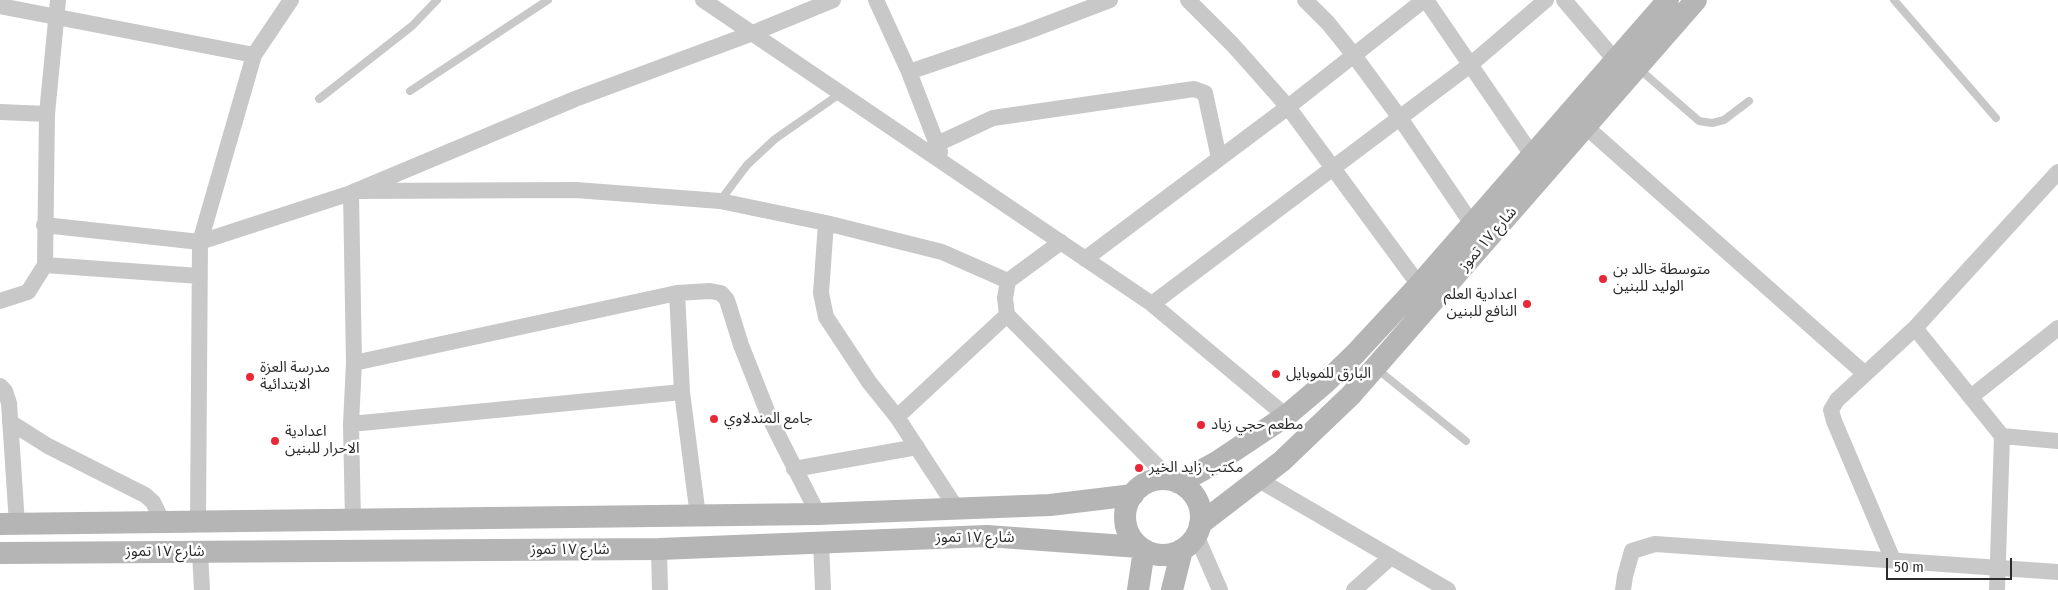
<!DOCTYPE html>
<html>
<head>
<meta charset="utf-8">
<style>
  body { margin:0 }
  #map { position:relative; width:2058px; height:590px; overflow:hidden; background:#fff; font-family:"Fira Sans Condensed",sans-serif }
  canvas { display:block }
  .scale { position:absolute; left:1886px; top:558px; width:126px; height:22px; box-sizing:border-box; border:2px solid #2b2b2b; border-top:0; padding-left:6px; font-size:15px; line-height:18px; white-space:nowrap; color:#2b2b2b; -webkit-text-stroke:4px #fff; paint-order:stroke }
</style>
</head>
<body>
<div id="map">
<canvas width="2058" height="590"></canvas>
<div class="scale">50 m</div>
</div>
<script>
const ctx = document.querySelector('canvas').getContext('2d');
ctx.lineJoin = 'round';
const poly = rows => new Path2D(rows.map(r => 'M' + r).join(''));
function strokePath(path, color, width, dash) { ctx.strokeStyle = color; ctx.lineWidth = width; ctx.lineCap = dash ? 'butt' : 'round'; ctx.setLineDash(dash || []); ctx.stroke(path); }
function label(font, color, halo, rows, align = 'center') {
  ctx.font = font + ' "Fira Sans Condensed","Noto Sans Arabic",sans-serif'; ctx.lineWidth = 5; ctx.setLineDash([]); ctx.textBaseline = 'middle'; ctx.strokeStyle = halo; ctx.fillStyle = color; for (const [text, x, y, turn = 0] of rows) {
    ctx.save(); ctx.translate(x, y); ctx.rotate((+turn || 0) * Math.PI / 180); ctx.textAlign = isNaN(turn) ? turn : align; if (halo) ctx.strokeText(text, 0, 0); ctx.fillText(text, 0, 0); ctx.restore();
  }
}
const service = poly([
  [1894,0,1996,118],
  [1638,68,1699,121,1712,123,1724,120,1749,101],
  [410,91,548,0],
  [319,99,412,26,437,0],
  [720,201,747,165,775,139,841,93],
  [1377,369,1466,441]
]);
const minor = poly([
  [703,0,1152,304,1286,416],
  [876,0,909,72,940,152],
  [1188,0,1233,45,1288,107,1419,285],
  [1305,0,1328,23,1353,54,1400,118,1472,224],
  [1426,0,1532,155],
  [1564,0,1615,60],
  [0,6,254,55],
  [909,72,1026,32,1110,0],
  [0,112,47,114],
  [1585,126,1865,374],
  [937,144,993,118,1194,89,1205,93,1219,158],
  [355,191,576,190,720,201,826,223,942,252,1008,281,1005,298,1007,315,1172,481],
  [351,193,354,363,351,424,353,521],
  [826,223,821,293,826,317,869,382,897,417,957,509],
  [44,225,200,242,351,193,575,99,753,33,833,0],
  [1085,259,1288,107,1424,0],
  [45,265,199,276],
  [1008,281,1061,242],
  [677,293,682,392,698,516],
  [0,301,28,292,45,265,47,114,58,0],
  [1152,304,1470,65,1546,0],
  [1915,328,2002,436,1997,590],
  [354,363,677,293,710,291,721,293,727,300,741,345,771,421,818,514],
  [0,386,5,391,9,403,17,524],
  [1972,396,2058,328],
  [897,417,1007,315],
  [10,422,48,446,145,495,153,502,162,521],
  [351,424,682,392],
  [2002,436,2058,441],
  [794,469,917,447],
  [1259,480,1448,590],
  [198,520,200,242,254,55,291,0],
  [1196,535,1220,590],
  [821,542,823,590],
  [659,549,660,590],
  [200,552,202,590],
  [1893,560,1834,421,1831,410,1837,400,1915,328,2058,172],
  [1354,590,1391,557],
  [1623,590,1625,576,1632,551,1655,544,2058,572]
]);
const secondary = poly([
  '1125 517a38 38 0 1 1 76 0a38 38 0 1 1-76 0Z',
  [1179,483,1217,462,1286,416,1325,383,1355,354,1419,285,1668,0],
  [0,524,818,514,1050,505,1133,495],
  [1200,524,1282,461,1351,395,1696,0],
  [0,553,659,549,987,536,1139,547],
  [1138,590,1144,550],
  [1172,590,1182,550]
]);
const markers = [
  [1603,279,5,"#e82836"],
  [1527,304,5,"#e82836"],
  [1276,374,5,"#e82836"],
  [250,377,5,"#e82836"],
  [714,419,5,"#e82836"],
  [1201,425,5,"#e82836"],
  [275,441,5,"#e82836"],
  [1139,468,5,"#e82836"]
];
const streetNames = [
  ["شارع ١٧ تموز",1488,239,-49],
  ["شارع ١٧ تموز",975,538],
  ["شارع ١٧ تموز",570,550],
  ["شارع ١٧ تموز",165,552]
];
const poiNames = [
  ["متوسطة خالد بن",1613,270],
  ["الوليد للبنين",1613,287],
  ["اعدادية العلم",1517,295,"right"],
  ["النافع للبنين",1517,312,"right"],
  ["مدرسة العزة",260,368],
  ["الابتدائية",260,385],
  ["البارق للموبايل",1286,374],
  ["جامع المندلاوي",724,419],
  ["مطعم حجي زياد",1211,425],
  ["اعدادية",285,432],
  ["الاحرار للبنين",285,449],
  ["مكتب زايد الخير",1149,468]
];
strokePath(service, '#c8c8c8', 8);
strokePath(minor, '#c8c8c8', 16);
strokePath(secondary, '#b5b5b5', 22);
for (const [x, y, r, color] of markers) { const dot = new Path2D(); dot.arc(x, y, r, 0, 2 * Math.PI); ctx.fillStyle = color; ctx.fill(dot); strokePath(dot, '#fff', 2); }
label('15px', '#2b2b2b', '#fff', streetNames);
label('15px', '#2b2b2b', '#fff', poiNames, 'left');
</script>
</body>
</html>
